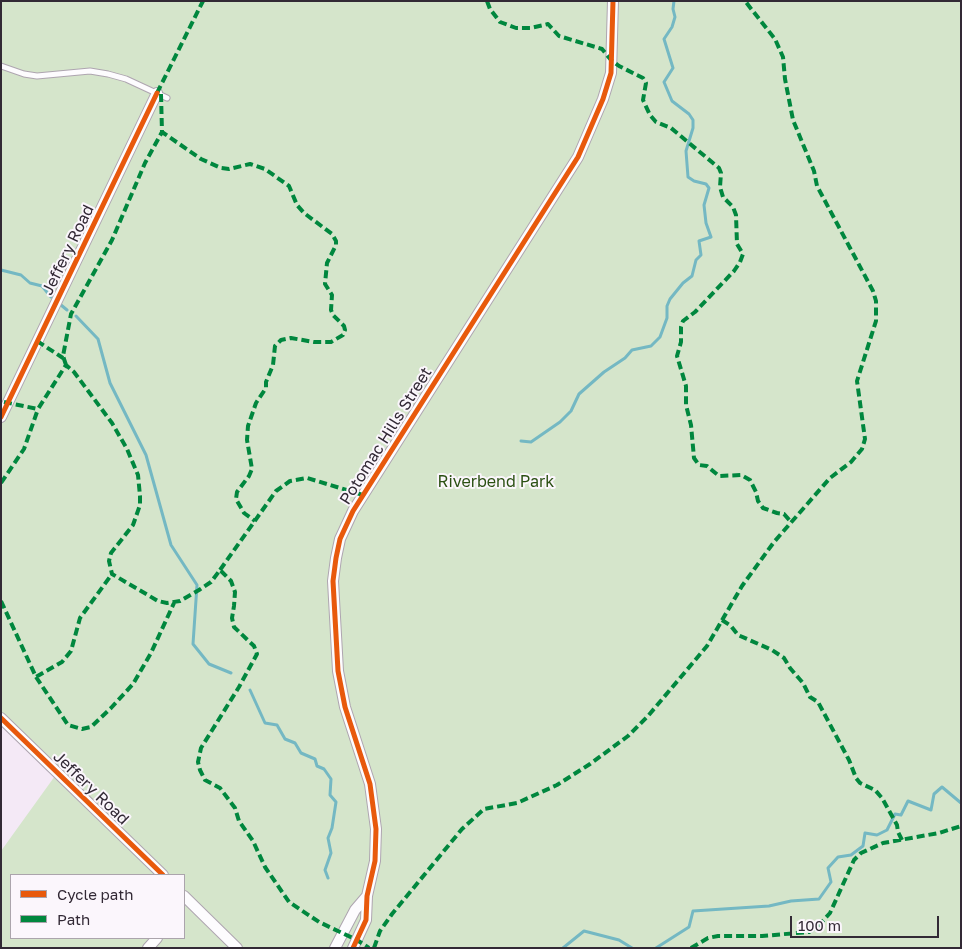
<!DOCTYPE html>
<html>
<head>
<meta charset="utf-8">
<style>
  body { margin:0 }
  #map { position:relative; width:962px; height:949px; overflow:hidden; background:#f4e9f6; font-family:"Golos Text",sans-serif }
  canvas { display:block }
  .frame { position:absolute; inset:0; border:2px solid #322935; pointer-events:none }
  .legend { position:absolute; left:10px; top:874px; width:175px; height:65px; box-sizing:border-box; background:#fbf6fc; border:1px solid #aba4ac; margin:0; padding:6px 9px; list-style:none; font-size:15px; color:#322935 }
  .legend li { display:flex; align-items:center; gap:10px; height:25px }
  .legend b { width:25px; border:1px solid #aba4ac }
  .scale { position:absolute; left:790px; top:916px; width:149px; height:22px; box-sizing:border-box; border:2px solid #322935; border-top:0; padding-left:6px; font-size:15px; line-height:18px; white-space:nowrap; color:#322935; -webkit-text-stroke:4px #fbf6fc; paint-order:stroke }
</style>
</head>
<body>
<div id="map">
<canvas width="962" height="949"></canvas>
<div class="frame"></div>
<ul class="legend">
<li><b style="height:6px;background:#e8590c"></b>Cycle path</li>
<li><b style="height:6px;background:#00873e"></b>Path</li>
</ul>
<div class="scale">100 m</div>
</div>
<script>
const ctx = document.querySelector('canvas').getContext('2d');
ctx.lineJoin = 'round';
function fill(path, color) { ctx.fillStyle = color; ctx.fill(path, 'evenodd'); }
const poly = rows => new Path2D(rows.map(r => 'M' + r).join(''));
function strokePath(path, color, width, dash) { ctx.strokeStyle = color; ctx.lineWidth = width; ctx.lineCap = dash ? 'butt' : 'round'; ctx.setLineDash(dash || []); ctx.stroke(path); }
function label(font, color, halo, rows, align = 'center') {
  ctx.font = font + ' "Golos Text",sans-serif'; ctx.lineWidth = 4; ctx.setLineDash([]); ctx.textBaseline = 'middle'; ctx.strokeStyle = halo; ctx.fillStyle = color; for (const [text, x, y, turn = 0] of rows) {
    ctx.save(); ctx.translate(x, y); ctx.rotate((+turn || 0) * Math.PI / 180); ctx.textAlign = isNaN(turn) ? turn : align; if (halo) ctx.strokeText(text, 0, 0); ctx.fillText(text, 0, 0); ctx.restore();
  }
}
const green = poly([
  [1,1,961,1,961,948,1,948,1,851,60,769,1,712],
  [11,875,184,875,184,938,11,938]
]);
const stream = poly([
  [1,270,21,275,30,283,42,286,51,297],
  [61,305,67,310],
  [76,316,98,339,110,383,146,455,171,545,197,585,193,644,209,664,231,673],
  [521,441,531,442,560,422,571,411,579,394,604,372,625,358,632,350,651,346,660,337,667,318,667,306,670,299,683,283,692,276,696,260,701,255,699,241,711,237,706,223,704,205,709,188,706,184,694,181,688,177,686,151,693,128,693,120,689,114,672,101,664,82,673,68,664,39,672,27,675,17,673,9,674,1],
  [250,690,265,723,277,725,285,739,295,743,301,753,315,759,317,766,324,769,331,779,330,795,336,802,332,828,328,838,331,853,325,870,328,878],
  [563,948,584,931,619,940,632,948],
  [656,948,689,927,693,911,769,906,791,901,819,899,831,882,828,868,838,857,851,855,863,846,865,833,877,835,887,830,895,814,901,815,908,801,931,810,934,794,942,787,961,803]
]);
const service = poly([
  [1,66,24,74,37,76,90,71,108,74,126,79,167,98]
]);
const minor = poly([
  [1,417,157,93],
  [1,718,163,875],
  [184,896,237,948],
  [148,948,157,938],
  [335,948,355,910,367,896],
  [353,948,366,920,367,896,375,861,376,829,370,784,345,707,338,671,333,581,336,558,340,539,353,511,578,157,603,99,611,73,613,1]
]);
const quiet = poly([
  [487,1,490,9,500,22,516,28,531,28,548,24,559,36,602,49,611,60,619,66,643,78,646,83,643,100,650,115,656,122,671,128,719,168,721,173,720,187,723,197,733,207,736,215,737,244,743,254,740,262,734,271,695,312,683,321,681,327,681,342,677,356,686,386,686,405,691,425,694,458,699,465,707,466,719,476,741,475,750,480,756,492,758,501,763,508,777,513,784,514,791,522],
  [157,93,203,1],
  [161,94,162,132,201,159,221,168,229,169,250,164,265,169,289,186,297,205,304,213,332,234,336,241,336,245,327,263,325,284,332,295,331,310,333,315,344,326,345,330,343,335,331,342,314,342,291,338,281,340,275,346,273,365,266,382,266,388,256,403,248,426,247,440,252,469,249,476,237,492,236,499,244,513,255,521],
  [37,341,63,358],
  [66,365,63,356,71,314,112,240,145,163,162,132],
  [4,402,38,409,66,365,74,372,112,423,127,449,138,475,140,496,140,505,133,525,111,553,109,561,112,574,158,601,167,603,180,601,199,590,211,582,220,570,231,581,235,592,234,606,232,618,234,627,254,646,257,654,239,687,201,748,198,762,200,770,205,780,220,788,235,808,239,821,253,841,265,867,289,902,319,922,357,940,369,948],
  [1,483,24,449,38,409],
  [220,570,276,491,290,481,307,478,363,495],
  [1,601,36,677,62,662,71,651,80,618,112,574],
  [722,620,731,626,738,635,772,650,784,658,790,668,803,683,810,697,818,702,849,760,856,778,860,783,875,790,882,798,897,825,898,832,902,840],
  [36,677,68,725,82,729,91,727,111,708,133,684,151,653,174,603],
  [374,948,380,931,392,914,462,829,484,809,517,803,557,785,590,764,628,736,648,716,707,646,742,586,774,542,830,478,851,462,862,449,865,439,857,381,876,321,876,301,873,291,817,186,814,171,793,120,785,79,783,57,775,39,745,1],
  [691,948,708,938,718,936,762,936,809,932,819,925,830,913,854,860,861,853,883,843,939,833,961,826]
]);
const cycleway = poly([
  [1,417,157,93],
  [1,718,163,875],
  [353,948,366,920,367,896,375,861,376,829,370,784,345,707,338,671,333,581,336,558,340,539,353,511,578,157,603,99,611,73,613,1]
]);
const streetNames = [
  ["Jeffery Road",68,250,-64],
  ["Potomac Hills Street",386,436,-58],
  ["Jeffery Road",91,788,44]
];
const parkNames = [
  ["Riverbend Park",496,482]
];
fill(green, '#d5e5cb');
strokePath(stream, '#74b8c3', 3);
strokePath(service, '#aea5b0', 7);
strokePath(minor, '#aea5b0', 12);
strokePath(service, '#fdfcfe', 5);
strokePath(minor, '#fdfcfe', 10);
strokePath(quiet, '#00873e', 4, [8, 4]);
strokePath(cycleway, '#e8590c', 5);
label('16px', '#322935', '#fbf6fc', streetNames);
label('16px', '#2b5013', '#fbf6fc', parkNames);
</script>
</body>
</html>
